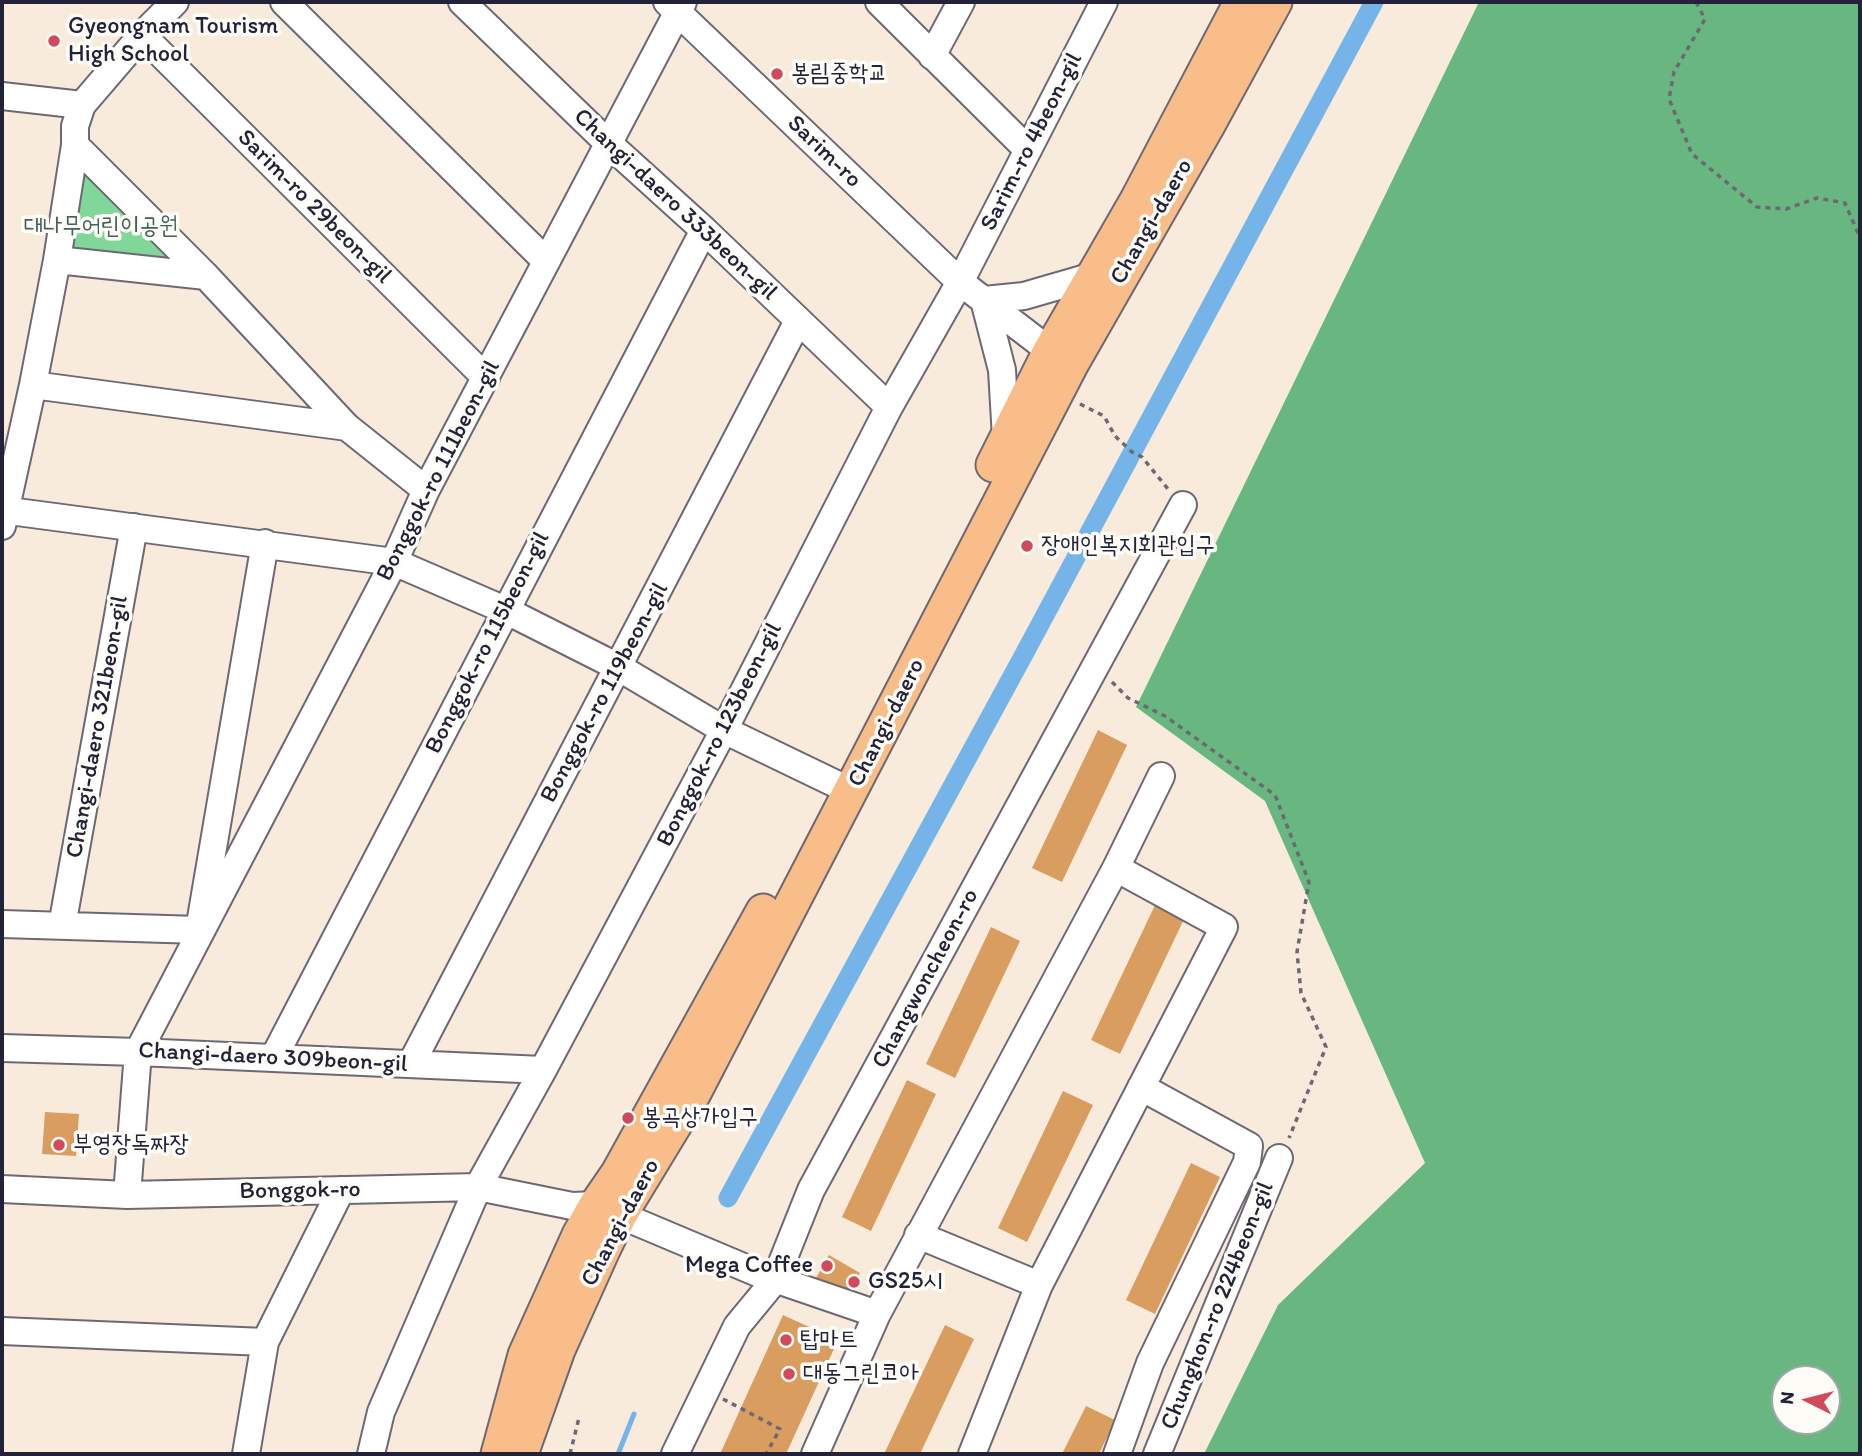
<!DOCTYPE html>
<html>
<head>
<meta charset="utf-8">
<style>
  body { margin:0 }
  #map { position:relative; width:1862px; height:1456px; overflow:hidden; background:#f9ebdb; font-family:Itim,sans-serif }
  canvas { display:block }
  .frame { position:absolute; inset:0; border:4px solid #22223b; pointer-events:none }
  .north { position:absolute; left:1771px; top:1365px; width:70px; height:70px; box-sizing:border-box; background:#fdfcf7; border:2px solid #a5a5ac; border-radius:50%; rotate:276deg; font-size:19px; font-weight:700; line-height:28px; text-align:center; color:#22223b }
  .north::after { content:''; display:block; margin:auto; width:24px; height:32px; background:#d1495b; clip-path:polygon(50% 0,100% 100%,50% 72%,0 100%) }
</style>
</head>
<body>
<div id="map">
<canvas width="1862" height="1456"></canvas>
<div class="frame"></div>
<div class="north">N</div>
</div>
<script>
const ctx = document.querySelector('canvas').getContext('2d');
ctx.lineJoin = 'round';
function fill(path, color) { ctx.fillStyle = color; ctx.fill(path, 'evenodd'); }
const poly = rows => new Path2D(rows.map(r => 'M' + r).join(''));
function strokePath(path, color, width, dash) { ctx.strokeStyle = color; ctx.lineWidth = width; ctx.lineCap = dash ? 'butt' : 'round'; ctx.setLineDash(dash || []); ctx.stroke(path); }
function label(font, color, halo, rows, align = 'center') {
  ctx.font = font + ' Itim,"Poor Story",sans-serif'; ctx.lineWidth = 7; ctx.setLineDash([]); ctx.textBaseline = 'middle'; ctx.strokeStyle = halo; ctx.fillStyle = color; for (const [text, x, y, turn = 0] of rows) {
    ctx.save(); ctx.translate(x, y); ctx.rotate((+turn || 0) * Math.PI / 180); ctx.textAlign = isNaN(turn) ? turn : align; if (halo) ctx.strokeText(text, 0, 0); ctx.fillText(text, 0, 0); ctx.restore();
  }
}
const green = poly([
  [78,159,191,268,61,257]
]);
const forest = poly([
  [1479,2,1860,2,1860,1454,1204,1454,1278,1305,1425,1163,1265,801,1136,707],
  [1785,1379,1827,1379,1827,1421,1785,1421]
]);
const stream = poly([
  [618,1454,634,1414]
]);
const canal = poly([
  [728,1198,1022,658,1374,2]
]);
const building = poly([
  [1098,730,1127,745,1062,882,1032,868],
  [1156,903,1185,917,1120,1054,1091,1040],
  [991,927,1020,941,955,1078,926,1064],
  [907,1080,936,1094,871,1231,842,1217],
  [1063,1091,1093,1105,1027,1242,998,1228],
  [45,1112,79,1114,76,1156,42,1154],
  [1191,1163,1220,1177,1155,1314,1126,1300],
  [829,1255,860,1273,847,1296,816,1278],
  [783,1315,838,1340,786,1454,720,1454],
  [945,1325,974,1339,920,1454,884,1454],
  [1086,1406,1115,1420,1099,1454,1062,1454]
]);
const path = poly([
  [1696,2,1705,19,1674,72,1669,99,1692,154,1757,207,1786,209,1817,198,1845,203,1860,238],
  [1080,404,1104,416,1115,436,1132,452,1142,457,1168,489],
  [1112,682,1128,698,1165,716,1275,795,1309,882,1297,952,1301,993,1326,1047,1289,1138],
  [723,1399,780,1429,766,1454],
  [570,1454,579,1418]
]);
const minor = poly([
  [284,2,546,261],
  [462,2,610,145,704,230,889,407],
  [667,2,960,282,1050,351],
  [879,2,1028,150],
  [142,35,486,378],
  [932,56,961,2],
  [2,96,82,105],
  [75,145,206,276,347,427,426,490],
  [57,260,206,276],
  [984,300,1002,370,1006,438],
  [984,300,1024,296,1093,276],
  [33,385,347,427],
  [2,510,394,562,505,610,618,667,724,730,834,783],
  [2,526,33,385,57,260,75,145,75,126,82,105,142,35,175,2],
  [2,924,199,930,265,543],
  [62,926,134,527],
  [2,1048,138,1052,543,1070],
  [274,1057,704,230],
  [411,1064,798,321],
  [2,1189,127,1195,478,1187,572,1206,596,1205,760,1274,877,1314],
  [127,1195,138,1052,394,562,426,490,683,2],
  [918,1235,1039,1285],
  [2,1331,265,1342],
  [246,1454,265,1342,341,1190],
  [371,1454,381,1412,478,1187,543,1070,724,730,889,407,960,282,1104,2],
  [675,1454,737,1326,775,1280,811,1190,1183,505],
  [815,1454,877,1314,1116,868,1161,776],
  [972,1454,1039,1285,1224,927,1116,868],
  [1117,1454,1150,1363,1247,1162,1249,1146,1141,1087],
  [1157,1454,1279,1158]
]);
const major = poly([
  [993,465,1050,351,1137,200,1241,2],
  [498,1454,525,1355,579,1235,596,1205,618,1173,763,911],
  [521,1454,558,1350,603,1250,620,1215,694,1093,1072,363,1208,125,1275,2]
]);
const markers = [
  [54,41,7,"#d1495b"],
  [777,74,7,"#d1495b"],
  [1027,546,7,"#d1495b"],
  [628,1118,7,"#d1495b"],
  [59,1145,7,"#d1495b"],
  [827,1266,7,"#d1495b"],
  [854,1282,7,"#d1495b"],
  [786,1340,7,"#d1495b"],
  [789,1374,7,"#d1495b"]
];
const poiNames = [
  ["Gyeongnam Tourism",68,27],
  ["High School",68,55],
  ["봉림중학교",791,74],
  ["장애인복지회관입구",1041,546],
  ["봉곡상가입구",642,1118],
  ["부영장독짜장",73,1145],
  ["Mega Coffee",813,1266,"right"],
  ["GS25시",868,1282],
  ["탑마트",800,1340],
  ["대동그린코아",803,1374]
];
const streetNames = [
  ["Sarim-ro 4beon-gil",1032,142,-63],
  ["Sarim-ro",824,152,44],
  ["Changi-daero 333beon-gil",675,205,43],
  ["Sarim-ro 29beon-gil",314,207,45],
  ["Changi-daero",1152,222,-60],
  ["Bonggok-ro 111beon-gil",439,471,-63],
  ["Bonggok-ro 115beon-gil",488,643,-63],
  ["Bonggok-ro 119beon-gil",605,693,-62],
  ["Changi-daero",887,723,-63],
  ["Changi-daero 321beon-gil",98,727,-80],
  ["Bonggok-ro 123beon-gil",720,735,-63],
  ["Changwoncheon-ro",926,979,-62],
  ["Changi-daero 309beon-gil",273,1058,3],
  ["Bonggok-ro",300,1191,-1],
  ["Changi-daero",621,1223,-62],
  ["Chunghon-ro 224beon-gil",1218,1306,-68]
];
const parkNames = [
  ["대나무어린이공원",101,227]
];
fill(green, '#81d699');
fill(forest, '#68b781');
strokePath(stream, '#74b4e8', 5);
strokePath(canal, '#74b4e8', 19);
fill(building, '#d89d5f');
strokePath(minor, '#6d6873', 30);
strokePath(major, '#6d6873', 37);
strokePath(path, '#6d6873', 3.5, [5, 5]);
strokePath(minor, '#fff', 26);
strokePath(major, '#f8bd89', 33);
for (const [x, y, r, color] of markers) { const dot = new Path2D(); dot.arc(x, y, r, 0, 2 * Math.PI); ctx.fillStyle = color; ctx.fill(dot); strokePath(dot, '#fdfcf7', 2.5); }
label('24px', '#22223b', '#fdfcf7', poiNames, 'left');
label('24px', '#22223b', '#fdfcf7', streetNames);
label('24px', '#43615c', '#fdfcf7', parkNames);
</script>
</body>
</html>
